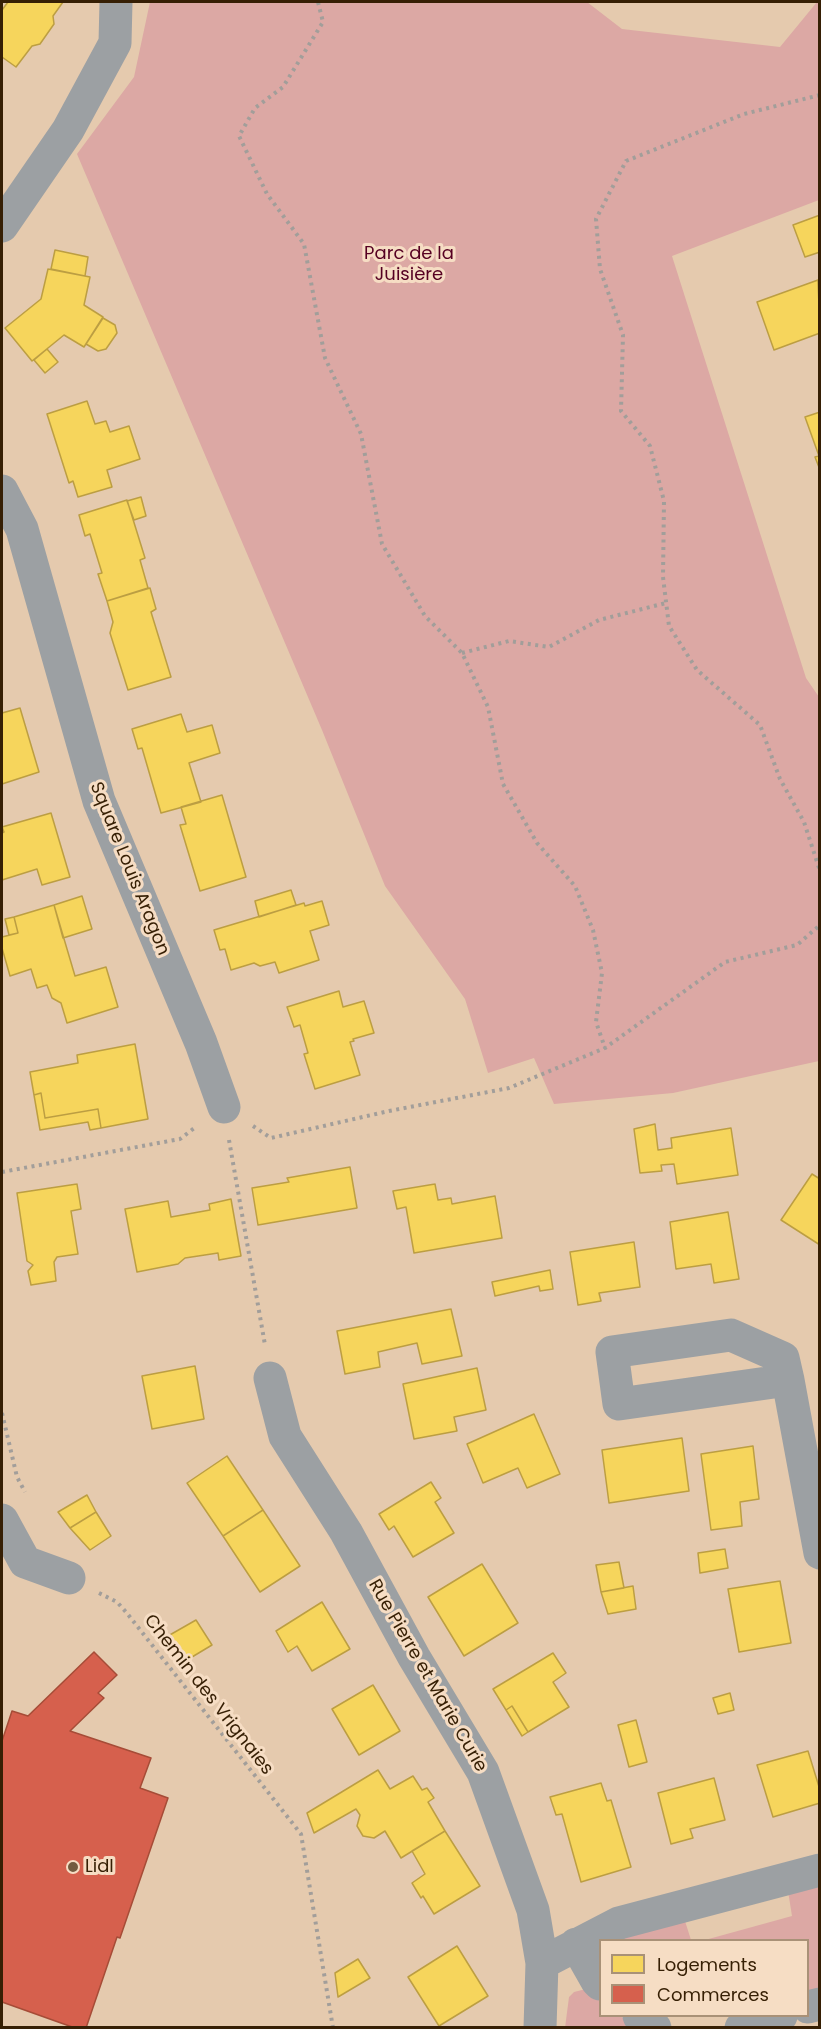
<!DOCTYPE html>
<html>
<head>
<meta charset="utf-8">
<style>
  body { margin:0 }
  #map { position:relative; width:821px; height:2029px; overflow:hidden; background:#e5caae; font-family:Poppins,sans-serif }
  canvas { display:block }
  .frame { position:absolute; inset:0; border:3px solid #361f04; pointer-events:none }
  .legend { position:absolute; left:599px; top:1939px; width:210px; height:78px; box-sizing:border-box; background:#f6ddc4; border:2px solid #a99177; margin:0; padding:8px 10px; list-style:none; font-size:18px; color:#361f04 }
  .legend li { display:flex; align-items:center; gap:12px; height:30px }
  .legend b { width:30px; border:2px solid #a99177 }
</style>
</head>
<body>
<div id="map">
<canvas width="821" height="2029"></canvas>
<div class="frame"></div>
<ul class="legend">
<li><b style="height:16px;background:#f6d55c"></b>Logements</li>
<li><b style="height:16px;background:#d6604d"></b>Commerces</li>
</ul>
</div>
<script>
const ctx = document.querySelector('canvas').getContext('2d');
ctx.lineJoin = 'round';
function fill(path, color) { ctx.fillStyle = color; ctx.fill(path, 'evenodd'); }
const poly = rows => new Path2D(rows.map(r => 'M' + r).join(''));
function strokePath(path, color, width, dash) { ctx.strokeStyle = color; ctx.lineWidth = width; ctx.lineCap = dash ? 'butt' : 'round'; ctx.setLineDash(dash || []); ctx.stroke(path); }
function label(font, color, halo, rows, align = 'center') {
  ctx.font = font + ' Poppins,sans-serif'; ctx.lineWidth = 6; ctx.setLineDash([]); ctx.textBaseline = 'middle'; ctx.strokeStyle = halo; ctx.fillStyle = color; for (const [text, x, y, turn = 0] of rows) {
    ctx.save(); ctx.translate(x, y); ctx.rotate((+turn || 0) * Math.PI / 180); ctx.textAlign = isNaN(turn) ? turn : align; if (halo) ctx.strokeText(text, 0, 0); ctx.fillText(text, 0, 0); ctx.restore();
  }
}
const green = poly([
  [150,2,587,2,622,29,780,47,817,2,819,2,819,200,672,256,806,678,819,697,819,1061,673,1093,554,1104,534,1058,488,1073,465,999,385,886,322,730,77,154,134,77],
  [819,1881,819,1991,808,1995,808,1940,705,1940,792,1916,788,1891],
  [684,1918,691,1940,615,1940],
  [586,1989,600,1999,600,2016,620,2016,629,2022,630,2028,565,2028,569,1997,574,1992]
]);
const homes = poly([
  [8,2,63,2,53,16,54,24,40,44,32,46,16,67,2,57,2,10,8,2],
  [820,215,820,252,805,257,793,225,820,215],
  [55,250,88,257,85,276,51,269,55,250],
  [48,269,90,277,84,305,103,317,84,347,64,335,32,361,5,328,41,299,48,269],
  [818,280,820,333,774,350,757,302,818,280],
  [103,318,115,325,117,333,106,349,98,351,86,344,103,318],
  [47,349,58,362,45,373,34,360,47,349],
  [87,401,95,424,106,421,110,432,129,426,140,459,107,470,112,487,78,497,73,481,69,483,47,414,87,401],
  [820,412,820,470,815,457,819,456,805,417,820,412],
  [141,497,146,516,134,520,127,501,141,497],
  [127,500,145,558,140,560,148,588,107,601,98,574,102,573,90,534,85,536,79,515,127,500],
  [150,588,156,609,151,612,171,677,128,690,110,633,113,622,107,601,150,588],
  [20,708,39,772,2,784,2,713,20,708],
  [181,714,187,732,212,725,220,753,189,763,201,802,161,813,142,748,138,749,132,729,181,714],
  [222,795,246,877,200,891,180,825,186,824,181,807,222,795],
  [51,813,70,877,42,885,37,869,2,880,2,833,4,832,2,827,51,813],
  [291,890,296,905,259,917,255,901,291,890],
  [82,896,92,929,63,938,54,905,82,896],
  [322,901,329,925,310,931,319,960,279,973,275,962,260,966,254,963,231,970,225,949,220,950,214,930,304,903,305,906,322,901],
  [54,905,75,976,106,967,118,1007,67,1023,61,1003,52,998,47,985,37,988,31,969,10,976,2,948,2,937,18,933,14,917,54,905],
  [14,917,18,933,9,935,5,919,14,917],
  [339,991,343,1007,364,1001,374,1033,353,1039,354,1041,350,1042,360,1075,315,1089,304,1054,308,1053,300,1025,294,1027,287,1007,339,991],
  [135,1044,148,1119,101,1128,98,1109,45,1118,41,1093,34,1095,30,1072,78,1063,77,1055,135,1044],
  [41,1093,45,1118,98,1109,101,1128,90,1130,88,1122,40,1130,34,1095,41,1093],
  [655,1124,658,1150,672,1148,671,1138,731,1128,738,1175,677,1184,674,1164,661,1165,662,1171,640,1173,634,1129,655,1124],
  [350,1167,357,1208,258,1225,252,1188,289,1182,287,1178,350,1167],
  [812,1174,820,1179,820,1245,781,1220,812,1174],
  [77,1184,81,1209,71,1211,78,1254,57,1257,54,1262,56,1281,31,1285,28,1271,33,1265,27,1261,17,1193,77,1184],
  [435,1184,438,1200,451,1198,452,1204,495,1196,502,1238,414,1253,406,1207,397,1209,393,1191,435,1184],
  [231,1199,241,1256,219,1260,218,1253,185,1258,178,1264,137,1272,125,1209,168,1201,171,1217,210,1210,209,1204,231,1199],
  [728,1212,739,1279,714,1283,711,1264,676,1269,670,1222,728,1212],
  [634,1242,640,1287,599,1293,601,1301,578,1305,570,1252,634,1242],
  [550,1270,553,1289,540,1291,539,1286,495,1296,492,1282,550,1270],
  [451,1309,462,1356,422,1364,417,1343,378,1352,380,1367,345,1374,337,1331,451,1309],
  [195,1366,204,1419,152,1429,142,1376,195,1366],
  [477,1368,486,1410,454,1417,457,1431,414,1439,403,1384,477,1368],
  [534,1414,560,1474,527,1488,518,1468,483,1483,467,1444,534,1414],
  [682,1438,689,1491,609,1503,602,1450,682,1438],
  [753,1446,759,1499,740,1502,742,1526,711,1530,701,1454,753,1446],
  [227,1456,263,1510,223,1536,187,1483,227,1456],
  [431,1482,441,1498,435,1502,454,1533,413,1557,394,1526,389,1530,379,1514,431,1482],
  [87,1495,96,1512,70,1528,58,1512,87,1495],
  [263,1510,300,1566,260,1592,223,1536,263,1510],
  [96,1512,111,1536,90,1550,70,1528,96,1512],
  [725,1549,728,1568,700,1573,698,1553,725,1549],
  [619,1562,624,1588,601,1592,596,1565,619,1562],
  [482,1564,518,1623,464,1656,428,1597,482,1564],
  [780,1581,791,1643,739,1652,728,1589,780,1581],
  [633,1586,636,1609,608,1614,601,1592,633,1586],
  [322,1602,350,1649,312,1671,297,1646,288,1652,276,1631,322,1602],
  [196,1620,212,1645,187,1660,168,1636,196,1620],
  [553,1653,566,1673,553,1682,569,1707,528,1732,512,1706,506,1710,493,1689,553,1653],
  [373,1685,400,1731,359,1755,332,1709,373,1685],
  [730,1693,734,1710,718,1714,713,1698,730,1693],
  [512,1706,528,1732,522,1736,506,1710,512,1706],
  [636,1720,647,1762,629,1767,618,1725,636,1720],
  [808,1751,820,1790,820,1803,773,1817,757,1765,808,1751],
  [378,1770,390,1789,413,1776,422,1790,427,1788,434,1798,428,1802,445,1831,401,1858,385,1831,374,1838,363,1836,357,1826,360,1815,356,1809,314,1833,307,1813,378,1770],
  [714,1778,725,1820,690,1829,693,1838,671,1844,658,1793,714,1778],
  [601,1783,607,1801,611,1800,631,1867,581,1882,562,1814,556,1815,550,1797,601,1783],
  [445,1831,480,1886,434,1914,423,1896,421,1898,412,1883,425,1874,412,1851,445,1831],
  [457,1946,488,1996,439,2026,408,1977,457,1946],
  [358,1959,370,1978,338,1997,335,1973,358,1959]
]);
const shops = poly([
  [94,1652,117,1675,98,1693,104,1698,70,1731,151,1758,140,1788,168,1798,120,1938,117,1937,86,2028,75,2028,2,2002,2,1741,12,1711,28,1716,94,1652]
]);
const path = poly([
  [318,2,323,22,283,87,255,108,239,136,267,194,304,244,325,358,361,434,382,544,425,616,462,653,488,707,503,784,537,843,575,886,593,930,602,973,596,1022,605,1048],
  [820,95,744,114,626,161,596,219,600,269,623,335,621,411,650,446,664,501,663,577,669,626,697,670,760,725,780,779,804,822,820,871],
  [462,653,509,641,549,647,599,620,666,603],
  [253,1126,271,1138,389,1111,509,1088,605,1048,725,962,797,945,820,925],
  [229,1140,265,1345],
  [2,1172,180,1139,197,1126],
  [2,1413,17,1477,25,1492],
  [99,1593,117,1602,126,1612,301,1834,333,2028]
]);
const street = poly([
  [2,226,68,130,115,43,116,2],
  [2,491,22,529,99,801,201,1043,224,1107],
  [270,1378,285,1436,346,1532,414,1657,483,1772,533,1910,542,1963,540,2028],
  [788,1380,619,1404,612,1352,731,1335,783,1358,788,1380,820,1553],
  [2,1520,25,1562,69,1578],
  [576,1944,597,1981,600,1984],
  [542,1963,619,1923,820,1870],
  [808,2007,820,2004],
  [639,2016,655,2028],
  [741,2028,781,2016]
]);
const markers = [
  [73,1867,6,"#735b3f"]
];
const parkNames = [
  ["Parc de la",409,254],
  ["Juisière",409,275]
];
const streetNames = [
  ["Square Louis Aragon",129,869,68],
  ["Rue Pierre et Marie Curie",427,1676,60],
  ["Chemin des Vrignaies",208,1695,52]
];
const poiNames = [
  ["Lidl",85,1867]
];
fill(green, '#dca8a4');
fill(homes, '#f6d55c');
strokePath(homes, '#bc9e42', 1.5);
fill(shops, '#d6604d');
strokePath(shops, '#a64c37', 1.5);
strokePath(path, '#a29e9a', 4, [3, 4.5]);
strokePath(street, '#9ca0a3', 33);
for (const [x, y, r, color] of markers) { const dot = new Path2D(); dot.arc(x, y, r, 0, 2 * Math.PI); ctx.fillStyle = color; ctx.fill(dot); strokePath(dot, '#f6ddc4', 2); }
label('18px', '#560022', '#f6ddc4', parkNames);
label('18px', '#361f04', '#f6ddc4', streetNames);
label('18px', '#361f04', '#f6ddc4', poiNames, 'left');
</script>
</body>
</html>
